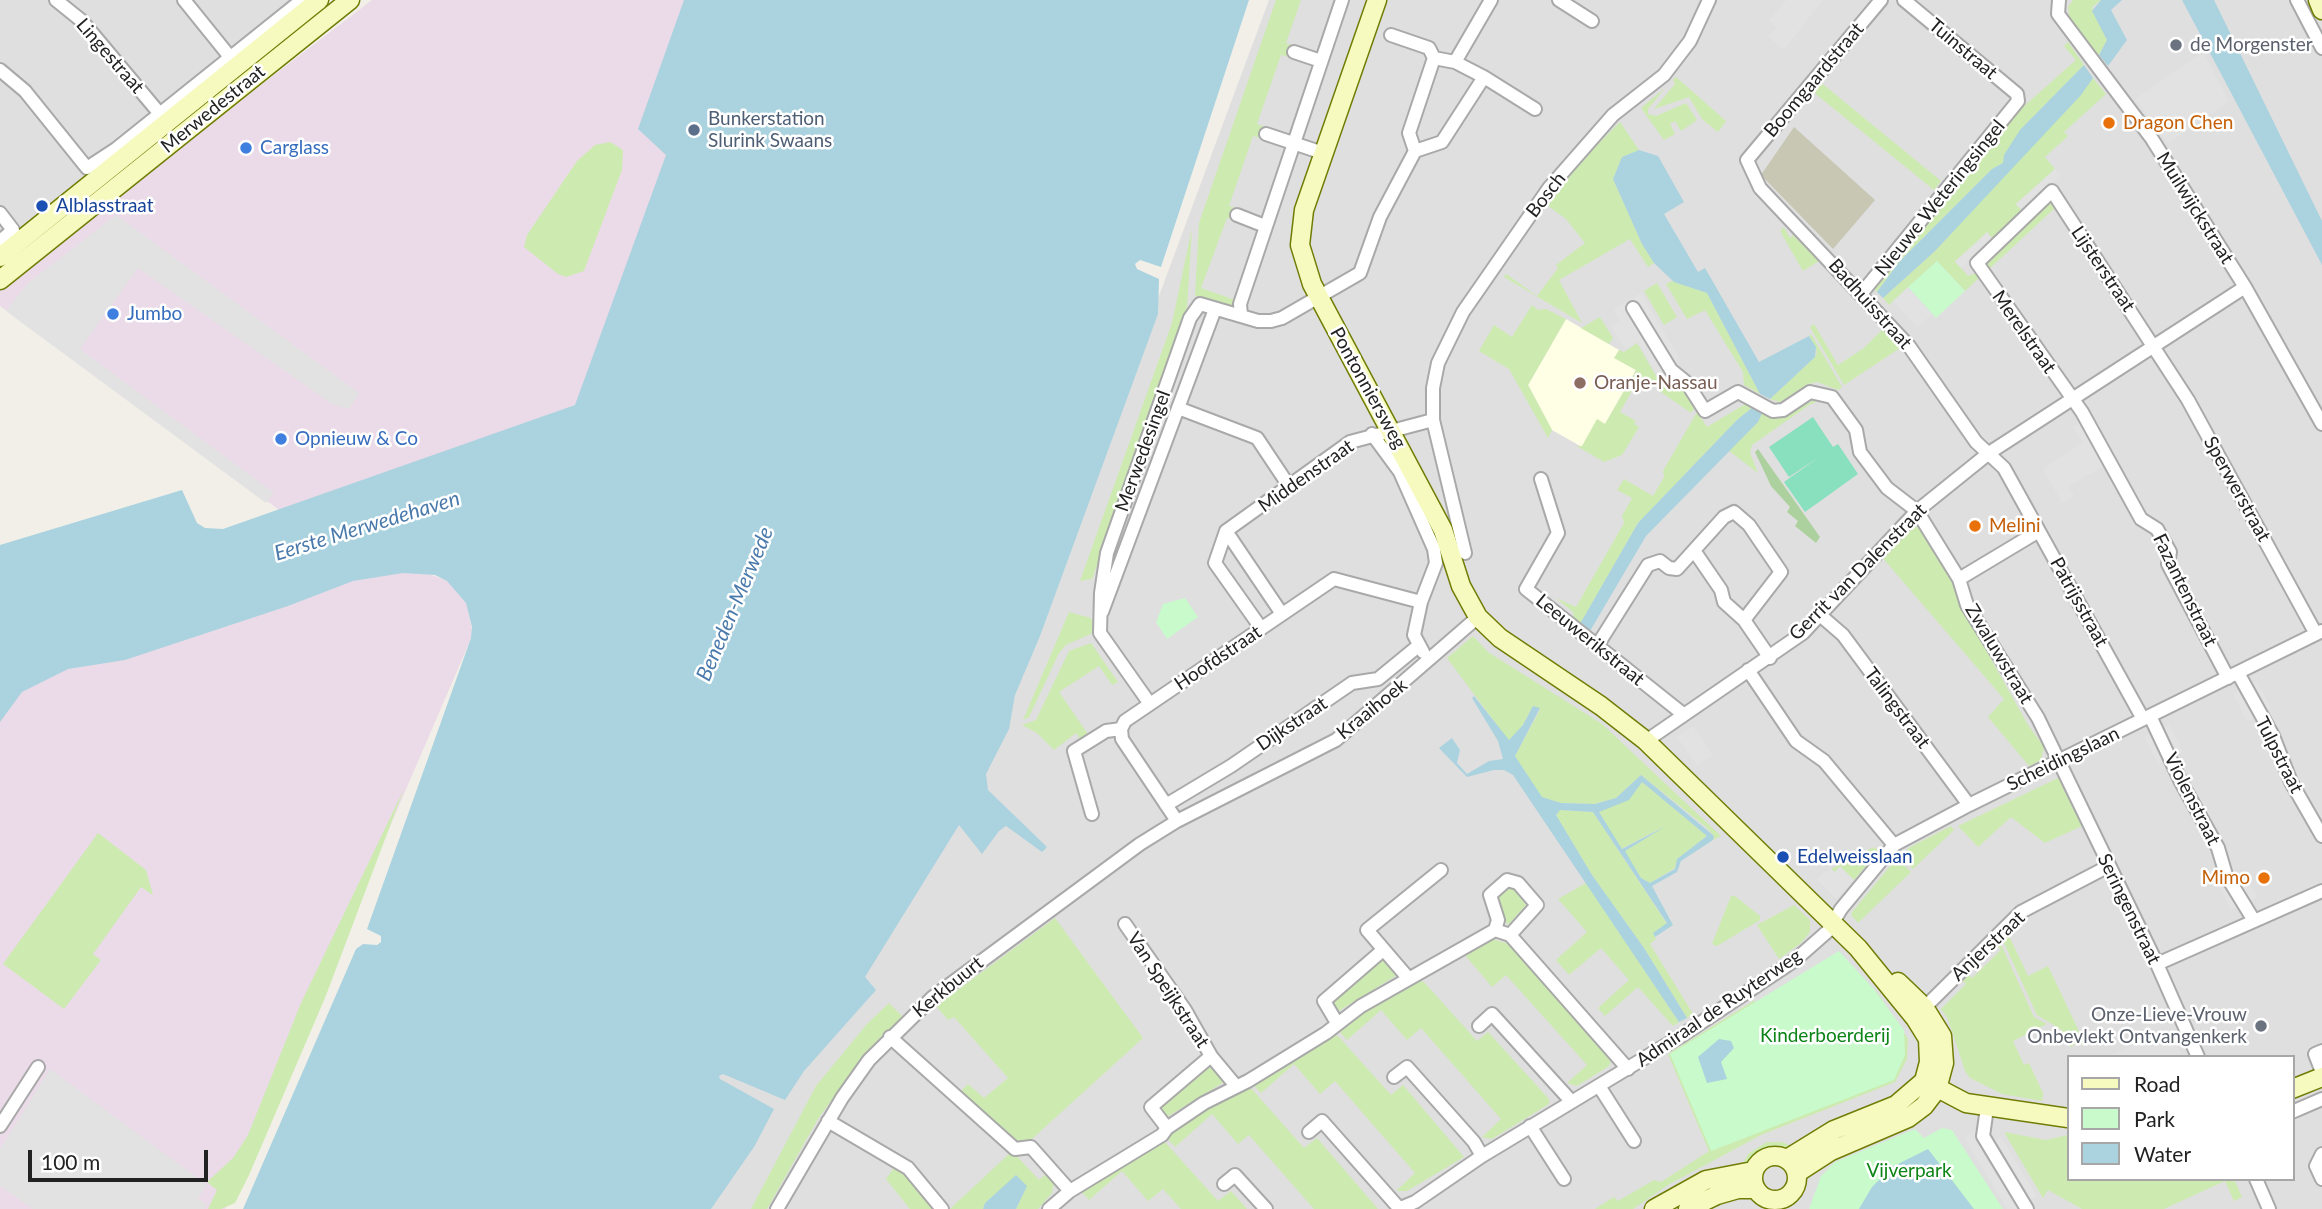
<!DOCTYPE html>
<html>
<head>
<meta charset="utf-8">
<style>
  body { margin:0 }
  #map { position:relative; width:2322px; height:1209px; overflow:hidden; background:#f2efe9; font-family:Lato,sans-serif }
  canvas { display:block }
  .legend { position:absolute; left:2067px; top:1055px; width:228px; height:126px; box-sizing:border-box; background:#fff; border:2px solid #a7a7a7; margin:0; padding:9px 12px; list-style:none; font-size:21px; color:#222 }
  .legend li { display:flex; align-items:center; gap:14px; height:35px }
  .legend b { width:35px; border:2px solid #a7a7a7 }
  .scale { position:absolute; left:28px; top:1150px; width:180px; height:32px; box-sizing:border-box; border:4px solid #222; border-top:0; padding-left:9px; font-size:21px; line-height:24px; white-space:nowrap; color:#222; -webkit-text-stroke:5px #fff; paint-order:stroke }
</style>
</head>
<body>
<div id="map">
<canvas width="2322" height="1209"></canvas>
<ul class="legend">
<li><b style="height:9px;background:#f7fabf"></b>Road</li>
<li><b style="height:19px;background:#c8facc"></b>Park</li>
<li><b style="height:19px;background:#aad3df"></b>Water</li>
</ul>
<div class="scale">100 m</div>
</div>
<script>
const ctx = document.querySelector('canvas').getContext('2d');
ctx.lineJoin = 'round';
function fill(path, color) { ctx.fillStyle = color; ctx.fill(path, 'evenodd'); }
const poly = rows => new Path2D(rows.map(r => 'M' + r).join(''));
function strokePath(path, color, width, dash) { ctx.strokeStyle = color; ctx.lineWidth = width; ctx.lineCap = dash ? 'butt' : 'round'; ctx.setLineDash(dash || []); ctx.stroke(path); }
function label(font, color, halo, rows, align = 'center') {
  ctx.font = font + ' Lato,sans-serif'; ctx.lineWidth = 5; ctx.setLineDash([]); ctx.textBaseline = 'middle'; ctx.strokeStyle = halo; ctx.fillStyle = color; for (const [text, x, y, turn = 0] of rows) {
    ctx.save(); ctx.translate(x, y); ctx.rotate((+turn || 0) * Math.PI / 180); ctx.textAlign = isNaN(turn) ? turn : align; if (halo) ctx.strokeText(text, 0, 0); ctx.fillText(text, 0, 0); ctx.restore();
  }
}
const residential = poly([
  [0,0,329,0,0,261],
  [1269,0,2322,0,2322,1209,689,1209,715,1074,979,780],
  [2068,1057,2292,1057,2292,1179,2068,1179]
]);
const industrial = poly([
  [372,0,727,0,586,401,282,512,0,306,0,290,78,225],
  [354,565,426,573,451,582,465,596,473,634,225,1209,0,1209,0,692]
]);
const education = poly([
  [1566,319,1619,350,1615,358,1636,370,1605,424,1597,420,1582,447,1552,430,1528,385]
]);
const construction = poly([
  [1794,127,1875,200,1833,249,1761,175]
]);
const grass = poly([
  [1276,0,1301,0,1286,43,1299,48,1294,58,1281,55,1257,124,1268,128,1264,139,1253,136,1229,206,1242,210,1238,222,1227,218,1201,288,1235,300,1235,308,1195,296,1199,223],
  [2073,0,2101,0,2092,7,2107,40,2099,55,2071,29,2068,7],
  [2068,42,2084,65,2020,130,2003,163,1992,169,1900,261,1877,292,1872,287,2022,108,2076,60,2064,46],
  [1676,77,1726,121,1718,132,1702,119,1689,97,1654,109,1675,84,1673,80],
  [2093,78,2106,94,2064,132,2068,136,2045,157,2055,169,2016,204,2024,213,1995,241,1987,233,1955,261,1968,276,1977,273,1981,276,1965,291,1937,261,1889,305,1883,298,1935,251],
  [1819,81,1941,181,1934,190,1812,91],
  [1665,88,1648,109,1648,114,1656,116,1686,103,1697,120,1681,131,1675,121,1670,124,1675,134,1664,140,1641,108],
  [1620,122,1639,150,1622,157,1613,179,1642,244,1654,263,1648,267,1630,239,1559,280,1582,323,1504,277,1506,274,1537,296,1558,268,1556,265,1585,243,1566,219,1548,206,1579,163],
  [610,142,623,150,622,170,584,271,566,277,558,274,524,247,527,235,577,161,595,145],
  [2048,202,2057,206,1988,270,1985,263],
  [1784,227,1790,238,1793,235,1819,261,1803,271,1780,231],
  [1192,228,1186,324,1092,579,1080,581,1172,323],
  [1672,281,1707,293,1760,394,1744,385,1743,372,1705,310,1687,319,1666,284],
  [1657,283,1677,317,1664,325,1644,291],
  [1532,305,1538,310,1546,309,1566,319,1528,385,1552,430,1548,438,1509,369,1479,351,1494,325,1512,337],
  [1600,317,1613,338,1609,344,1581,328],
  [1814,324,1838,365,1864,348,1883,329,1900,348,1844,385,1810,327],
  [1811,334,1842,387,1838,390,1817,382,1808,384,1780,402,1770,399,1815,357,1817,352,1809,336],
  [1637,343,1659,381,1653,387,1639,379,1637,383,1631,380,1636,370,1614,358,1619,350,1624,352],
  [1673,378,1696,406,1691,413,1658,390],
  [1627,386,1633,389,1620,412,1636,421,1634,424,1639,427,1622,455,1604,462,1577,446,1582,446,1597,419,1605,424],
  [1818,398,1823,399,1809,405,1752,445,1750,453,1758,473,1729,451,1758,422,1762,413,1772,418,1784,416],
  [1747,403,1753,407,1737,420,1638,523,1580,624,1574,619,1573,612,1556,598,1576,607,1624,523,1622,516,1632,498,1617,490,1624,479,1653,496,1664,477,1663,471,1697,412,1707,427],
  [1917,527,1926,533,1953,583,1959,602,2028,725,2044,747,2041,760,2029,766,1988,717,2004,699,1881,556,1909,528],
  [1069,612,1091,618,1095,632,1066,645,1059,653,1029,717,1023,720],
  [1473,636,1488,652,1602,724,1721,836,1713,840,1714,836,1706,827,1641,775,1616,798,1594,804,1561,803,1541,797,1515,756,1540,710,1533,706,1523,725,1509,741,1447,658],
  [1091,643,1118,682,1112,685,1099,666,1059,692,1090,737,1081,740,1076,733,1054,750,1037,733,1022,725,1036,720,1069,651],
  [2058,778,2082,826,2045,843,2011,817,1978,847,1958,826],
  [1642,782,1707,836,1677,859,1675,868,1650,883,1641,878,1624,851,1663,827,1621,849,1599,812,1634,793],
  [404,789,325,998,249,1175,235,1203,221,1209,208,1209,217,1190,207,1182,233,1158,248,1135,301,1003],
  [1560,810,1593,812,1667,924,1653,933,1656,939,1650,944,1693,1014,1687,1018,1644,948,1592,875,1557,817,1557,811],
  [1951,826,1954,830,1913,869,1900,856,1910,847],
  [98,833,146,870,153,895,141,887,93,954,101,960,64,1009,3,964],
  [1874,847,1879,851,1854,880,1840,867,1835,872,1831,869],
  [1897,858,1911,872,1858,923,1851,915,1852,912],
  [1586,883,1679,1022,1673,1026,1638,987,1605,1016,1598,1008,1629,980,1601,948,1569,975,1556,960,1587,932,1558,899],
  [1508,887,1513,887,1526,905,1509,924,1503,922,1497,899],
  [1731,896,1735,896,1760,916,1760,920,1717,946,1712,944],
  [1794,905,1810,920,1810,932,1801,943,1779,959,1757,925],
  [1055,918,1143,1038,1022,1148,957,1095,968,1084,984,1098,1008,1078,954,1017,948,1020,936,1006],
  [2009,936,2028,976,2048,966,2085,1044,2082,1045,2080,1042,2070,1047,2062,1030,2037,1015,2003,941],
  [1492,939,1506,943,1518,953,1599,1045,1611,1061,1609,1066,1577,1086,1567,1083,1587,1065,1506,975,1492,987,1464,954],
  [1999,940,2034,1017,2047,1024,2013,1041,2024,1065,2029,1063,2043,1093,2042,1101,2002,1094,1970,1078,1965,1071,1948,1019,1941,1009,1966,984,1960,978,1965,972,1972,978,2001,950,1995,943],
  [1385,961,1397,975,1337,1012,1332,1006,1335,999,1376,962],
  [1419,981,1424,982,1477,1041,1488,1032,1549,1099,1549,1104,1492,1139,1482,1137,1501,1119,1421,1028,1407,1040,1381,1010,1347,1040,1339,1031,1352,1019],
  [1876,991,1908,1039,1907,1059,1895,1082,1761,1135,1668,1185,1633,1209,1595,1209,1614,1197,1618,1201,1654,1180,1661,1182,1709,1151,1668,1054,1755,1000,1755,1008,1850,1006],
  [889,1003,903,1017,877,1041,845,1081,818,1119,767,1209,751,1209,816,1086,867,1024],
  [1333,1035,1338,1036,1391,1095,1403,1085,1464,1157,1407,1191,1396,1191,1415,1173,1335,1081,1320,1094,1294,1064,1261,1093,1253,1085],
  [1210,1067,1224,1082,1165,1118,1161,1112,1163,1106],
  [1250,1087,1304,1148,1317,1138,1378,1209,1314,1209,1249,1135,1238,1144,1212,1114,1175,1147,1167,1138,1177,1128,1225,1098],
  [2004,1132,2046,1140,2068,1135,2068,1179,2234,1179,2242,1197,2234,1201,2225,1181,2164,1209,2082,1209,2048,1190,2043,1198],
  [1164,1141,1218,1201,1231,1191,1247,1209,1181,1209,1163,1189,1148,1201,1122,1171,1089,1200,1082,1192],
  [1767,1142,1782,1142,1796,1148,1768,1151,1740,1168,1749,1153],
  [1012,1151,1039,1180,1046,1174,1054,1183,1052,1193,1038,1209,1016,1209,1027,1186,985,1203,983,1209,950,1209],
  [896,1165,915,1178,939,1209,910,1209,886,1179]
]);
const forest = poly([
  [1758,449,1820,537,1816,543,1795,526,1798,521,1787,512,1790,507,1771,486,1755,452]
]);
const park = poly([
  [1937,261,1965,291,1936,318,1908,287],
  [1185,598,1198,617,1167,639,1156,622,1163,604],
  [1839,951,1873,988,1904,1030,1905,1055,1894,1080,1711,1151,1670,1054],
  [1942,1128,1952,1130,2003,1209,1809,1209,1821,1176,1835,1162,1915,1129,1924,1138]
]);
const pitch = poly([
  [1813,417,1833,447,1838,444,1858,474,1805,512,1784,482,1819,457,1789,477,1769,447]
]);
const parking = poly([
  [1786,0,1823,0,1784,50,1768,37,1776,27,1769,21],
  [2203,52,2229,101,2168,144,2135,99],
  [2055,169,2061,175,2022,211,2016,204],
  [116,215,359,393,349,409,332,404,138,268,80,349,274,493,266,503,6,311,28,283],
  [1987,232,1992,238,1961,268,1955,262],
  [1908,287,1932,314,1917,328,1893,301],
  [1641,293,1680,359,1660,380,1638,342,1625,349,1611,326,1620,321,1614,309],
  [2081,422,2107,464,2069,486,2074,496,2062,503,2043,469,2083,442,2073,427],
  [2257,681,2271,709,2247,721,2233,693],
  [2169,725,2183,752,2158,764,2145,737],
  [1693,726,1713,755,1697,765,1677,737],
  [1840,866,1854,880,1836,899,1817,880,1823,873,1831,869,1835,872],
  [2247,877,2257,897,2231,910,2219,886],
  [2169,1029,2182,1057,2106,1057],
  [50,1069,207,1185,198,1198,207,1205,204,1209,33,1209,0,1186,0,1149],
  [1976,1128,1989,1132,1994,1141,2001,1137,2037,1196,2027,1202,2031,1209,2007,1209,1965,1139]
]);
const water = poly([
  [684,0,1249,0,1161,267,1140,260,1135,264,1137,269,1159,279,1158,314,1040,636,1015,695,1009,729,986,774,988,790,1047,847,1042,852,1006,826,999,831,982,854,959,825,865,977,876,990,804,1071,785,1100,723,1074,719,1076,720,1079,774,1109,754,1147,711,1209,243,1209,356,949,363,944,377,945,381,942,381,936,367,929,471,638,472,627,466,603,447,581,435,575,403,573,353,581,288,606,125,660,68,669,22,692,0,722,0,545,182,490,197,523,205,528,223,529,575,405,666,155,638,129],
  [2101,0,2122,0,2111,10,2127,40,2108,66,2099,55,2107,40,2092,11],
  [2182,0,2214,0,2322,221,2322,265],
  [2084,65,2093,78,2081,95,1935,251,1883,298,1877,292,1900,261,1992,169,2003,163,2004,155,2020,130],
  [1639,150,1658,156,1684,202,1664,214,1698,272,1705,268,1759,362,1809,336,1816,347,1815,357,1770,399,1760,394,1707,293,1674,282,1654,263,1642,244,1613,179,1622,157],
  [1753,407,1762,413,1758,422,1646,536,1590,631,1580,624,1638,523,1737,420],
  [1474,696,1509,740,1523,725,1533,706,1540,708,1515,756,1542,797,1561,803,1595,804,1616,798,1641,775,1714,836,1713,840,1681,861,1677,872,1652,886,1673,925,1655,937,1653,933,1667,923,1593,812,1560,810,1556,815,1592,875,1644,948,1687,1018,1679,1022,1513,775,1504,770,1494,770,1467,777,1439,748,1452,738,1460,750,1457,763,1467,774,1489,761,1503,759,1498,741,1472,698],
  [1642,782,1707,836,1677,859,1675,869,1650,883,1641,878,1625,851,1666,826,1622,849,1599,812,1629,800],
  [1719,1039,1731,1041,1734,1048,1721,1062,1727,1079,1707,1083,1698,1057],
  [1928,1149,1974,1209,1859,1209,1872,1187,1892,1167],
  [1016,1175,1027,1186,1016,1209,983,1209,985,1203]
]);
const street = poly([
  [56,0,82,21,160,114],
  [184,0,230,57],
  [1559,0,1592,21],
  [1881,0,1747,160,1760,188,1909,346,1976,442,2004,468,2143,719],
  [2059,0,2058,14,2152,139,2245,287,2322,424],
  [2297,0,2322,48],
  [1294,52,1321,61],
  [1434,58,1455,62,1491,0],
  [1455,62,1484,77,1535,109],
  [0,70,25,91,87,168,116,149,302,0],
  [1266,134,1323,153],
  [1415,151,1442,142,1484,77],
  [0,213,13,230,0,241],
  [1237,215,1265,226],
  [1861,294,2018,101,2017,94,1904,0],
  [1633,308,1671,370,1687,383,1705,411,1738,392,1773,411,1783,410,1810,392,1832,397,1856,430,1860,452,1887,488,1917,511,1959,579,1967,605,2038,718,2157,964,2198,1057],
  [1241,315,1240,304,1342,0],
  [1178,408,1257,438,1289,486],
  [1372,434,1400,472,1434,549,1436,563,1421,602,1414,635,1423,652],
  [1541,479,1558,533,1526,589,1683,714],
  [1226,531,1350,442,1433,420],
  [1695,552,1721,590,1724,602,1744,620,1770,658],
  [1465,553,1433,420,1433,388,1438,363,1463,312,1549,188,1613,115,1664,75,1690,41,1709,0],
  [1959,579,2039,531],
  [1102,612,1215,309],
  [1820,615,1843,635,1969,805],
  [1261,628,1215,563,1226,531,1282,614],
  [1597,646,1648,565,1660,561,1669,568,1677,569,1724,517,1734,512,1749,525,1781,572,1744,620],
  [1748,670,1796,741,1824,761,1894,845],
  [2238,673,2273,736,2291,782,2322,836],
  [2228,678,2168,564,2170,552,2157,529,2141,519,2082,412,1977,263,2052,191,2188,400,2316,634],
  [1150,704,1100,633,1101,593,1107,553,1190,318,1200,304,1258,321,1271,321,1282,318,1360,273,1380,217,1415,151,1409,133,1434,58,1429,48,1391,35],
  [2150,716,2181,782,2218,848,2226,875,2253,919],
  [1646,741,1803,633,1917,511,1989,453,2245,287],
  [1166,805,1231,766,1352,683,1378,679,1417,647],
  [1092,814,1074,751,1106,731,1121,729],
  [1177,821,1122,739,1121,729,1125,721,1334,579,1421,602],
  [1125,924,1185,1010,1211,1056],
  [1495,930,1498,920,1490,895,1507,880,1518,883,1537,905,1510,935],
  [2157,964,2322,891],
  [1409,979,1367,930,1441,870],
  [1919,1013,2021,912,2107,867],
  [1337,1023,1324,1001,1383,950],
  [1479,1026,1492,1014,1571,1101],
  [890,1037,1015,1149,1031,1147,1070,1191],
  [2322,1051,2315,1054,2322,1072],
  [1394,1077,1407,1067,1474,1142,1482,1156],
  [1599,1086,1634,1141],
  [1987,1108,1983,1136,2027,1209],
  [2292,1112,2322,1099],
  [828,1121,908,1168,942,1209],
  [0,1126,38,1067],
  [1530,1126,1564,1179],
  [1167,1128,1151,1107,1211,1056,1236,1086],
  [1309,1132,1322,1121,1399,1208],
  [2322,1154,2316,1166,2322,1179],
  [2256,1179,2269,1209],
  [1224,1184,1235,1175,1266,1209],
  [777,1209,842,1098,869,1060,933,997,1140,844,1177,821,1336,740,1478,617],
  [1049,1209,1070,1191,1162,1135,1167,1128,1204,1103,1248,1081,1326,1033,1361,1006,1495,930,1510,935,1628,1069],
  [1398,1209,1415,1202,1482,1156,1681,1036,1795,960,1828,931,1841,909,1894,845,1969,805,2322,631]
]);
const secondary = poly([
  [1377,0,1304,210,1300,245,1312,284,1443,530,1461,586,1478,617,1500,638,1601,706,1646,741,1858,948,1915,1018,1928,1039,1929,1062,1924,1081],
  [2318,0,2322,10],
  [0,257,319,0],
  [0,280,350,0],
  [1928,1083,1966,1103,2068,1118],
  [2292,1089,2322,1077],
  '1753 1178a22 22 0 1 1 44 0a22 22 0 1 1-44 0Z',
  [1787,1159,1834,1130,1896,1105,1924,1081],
  [1797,1173,1831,1151,1908,1118,1924,1106,1937,1089,1944,1063,1942,1036,1924,1007,1898,982],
  [1654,1209,1706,1180,1753,1171],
  [1688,1209,1717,1195,1738,1189,1755,1189]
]);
const markers = [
  [2176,45,7,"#6b7280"],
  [2109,123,7,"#e8710a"],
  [694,130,7,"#5c6f8a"],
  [246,148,7,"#3f7fe0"],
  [42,206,7,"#1a4fb4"],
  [113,314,7,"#3f7fe0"],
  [1580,383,7,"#8d6e63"],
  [281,439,7,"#3f7fe0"],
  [1975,526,7,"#e8710a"],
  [1783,857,7,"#1a4fb4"],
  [2264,878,7,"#e8710a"],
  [2261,1026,7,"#6b7280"]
];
const worshipNames = [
  ["de Morgenster",2190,45],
  ["Onze-Lieve-Vrouw",2247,1015,"right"],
  ["Onbevlekt Ontvangenkerk",2247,1037,"right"]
];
const streetNames = [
  ["Tuinstraat",1963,49,40],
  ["Lingestraat",110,56,49],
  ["Boomgaardstraat",1814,80,-50],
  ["Merwedestraat",213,109,-39],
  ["Bosch",1546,195,-52],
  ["Nieuwe Weteringsingel",1940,198,-51],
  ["Muilwijckstraat",2195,208,58],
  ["Lijsterstraat",2103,269,56],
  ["Badhuisstraat",1870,304,48],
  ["Merelstraat",2024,332,55],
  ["Pontonniersweg",1368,388,61],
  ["Merwedesingel",1143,451,-70],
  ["Middenstraat",1306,476,-35],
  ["Sperwerstraat",2237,489,61],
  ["Gerrit van Dalenstraat",1858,572,-45],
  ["Fazantenstraat",2185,590,64],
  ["Patrijsstraat",2079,602,61],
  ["Leeuwerikstraat",1590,640,39],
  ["Zwaluwstraat",1999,654,59],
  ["Hoofdstraat",1218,658,-34],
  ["Talingstraat",1897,708,53],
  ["Kraaihoek",1372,709,-39],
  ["Dijkstraat",1292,724,-34],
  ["Tulpstraat",2279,755,63],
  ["Scheidingslaan",2063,759,-26],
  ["Violenstraat",2192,799,63],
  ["Seringenstraat",2129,909,64],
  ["Anjerstraat",1988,946,-43],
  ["Kerkbuurt",948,987,-39],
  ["Van Speijkstraat",1168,990,57],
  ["Admiraal de Ruyterweg",1719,1008,-34]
];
const serviceNames = [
  ["Bunkerstation",708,119],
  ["Slurink Swaans",708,141]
];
const foodNames = [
  ["Dragon Chen",2123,123],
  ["Melini",1989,526],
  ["Mimo",2250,878,"right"]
];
const shopNames = [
  ["Carglass",260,148],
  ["Jumbo",127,314],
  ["Opnieuw & Co",295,439]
];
const transitNames = [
  ["Alblasstraat",56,206],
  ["Edelweisslaan",1797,857]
];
const educationNames = [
  ["Oranje-Nassau",1594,383]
];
const parkNames = [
  ["Kinderboerderij",1825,1036],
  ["Vijverpark",1909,1171]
];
const waterNames = [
  ["Eerste Merwedehaven",367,526,-17],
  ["Beneden-Merwede",735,604,-67]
];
fill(residential, '#e0dfdf');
fill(industrial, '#ebdbe8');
fill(education, '#ffffe5');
fill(construction, '#c7c7b4');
fill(grass, '#cdebb0');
fill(forest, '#add19e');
fill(park, '#c8facc');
fill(pitch, '#88e0be');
fill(parking, '#e2e2e2');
fill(water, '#aad3df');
strokePath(street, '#a9a9a9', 16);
strokePath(secondary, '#707d05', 21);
strokePath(street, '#fff', 12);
strokePath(secondary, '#f7fabf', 18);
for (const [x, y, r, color] of markers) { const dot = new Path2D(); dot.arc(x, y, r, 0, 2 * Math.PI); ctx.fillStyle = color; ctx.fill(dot); strokePath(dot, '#fff', 2.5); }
label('19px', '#5b616d', '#fff', worshipNames, 'left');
label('19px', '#222', '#fff', streetNames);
label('19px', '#4e5e75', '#fff', serviceNames, 'left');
label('19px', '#c56008', '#fff', foodNames, 'left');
label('19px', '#366cbe', '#fff', shopNames, 'left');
label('19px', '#164399', '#fff', transitNames, 'left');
label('19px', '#785e54', '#fff', educationNames, 'left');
label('19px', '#0c8416', '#fff', parkNames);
label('italic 21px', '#4a7aab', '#fff', waterNames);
</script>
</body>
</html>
